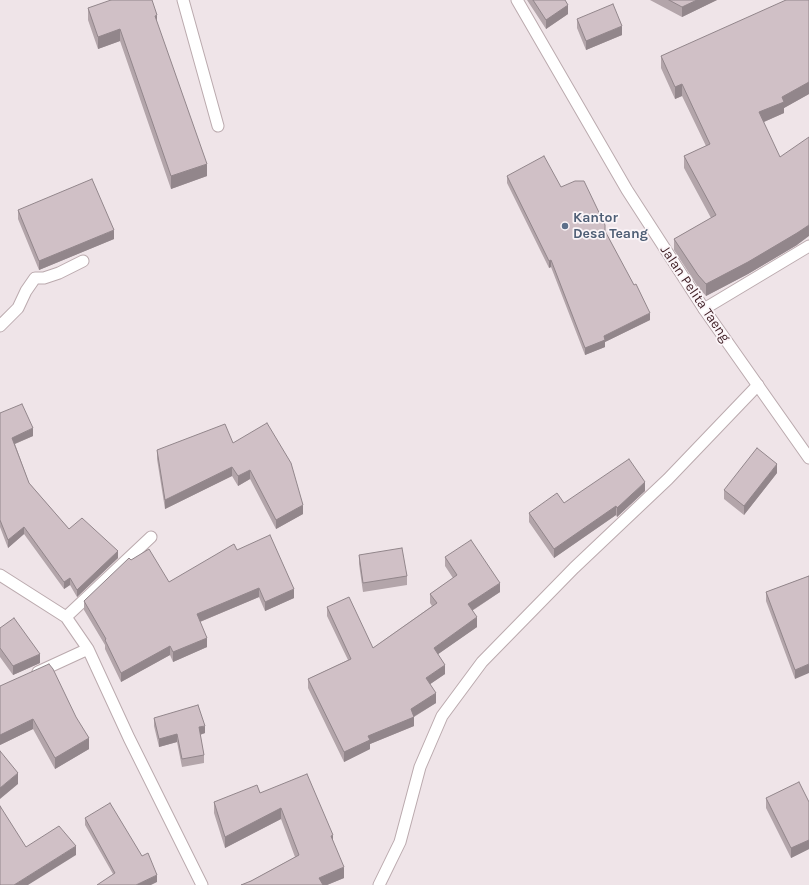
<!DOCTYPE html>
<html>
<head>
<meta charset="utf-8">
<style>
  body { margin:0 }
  canvas { display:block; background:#efe4e8 }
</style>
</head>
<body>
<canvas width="809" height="885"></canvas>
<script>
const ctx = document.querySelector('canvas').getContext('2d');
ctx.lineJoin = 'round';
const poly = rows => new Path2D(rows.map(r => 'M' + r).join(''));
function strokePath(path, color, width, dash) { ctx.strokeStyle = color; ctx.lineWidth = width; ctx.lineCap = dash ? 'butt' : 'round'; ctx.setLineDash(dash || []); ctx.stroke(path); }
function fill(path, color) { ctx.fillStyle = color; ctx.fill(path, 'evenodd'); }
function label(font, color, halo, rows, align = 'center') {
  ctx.font = font + ' Karla,sans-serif'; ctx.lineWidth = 3.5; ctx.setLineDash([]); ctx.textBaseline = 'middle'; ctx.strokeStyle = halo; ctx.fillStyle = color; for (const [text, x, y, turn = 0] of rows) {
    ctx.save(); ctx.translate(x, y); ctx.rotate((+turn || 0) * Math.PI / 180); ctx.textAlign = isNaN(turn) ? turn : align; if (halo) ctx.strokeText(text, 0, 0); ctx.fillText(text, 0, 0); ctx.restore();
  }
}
const service = poly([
  [704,309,809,246]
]);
const minor = poly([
  [183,0,218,126],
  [0,326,18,308,26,291,35,278,44,278,59,273,83,261],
  [0,575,66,617,88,649,129,738,202,885],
  [66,617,151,537],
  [38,672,88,649],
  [379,885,400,842,420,767,442,716,482,662,574,568,668,479,758,385]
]);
const tertiary = poly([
  [517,0,627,190,704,309,809,458]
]);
const wall = poly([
  [527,0,565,0,568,14,546,29],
  [650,0,717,0,682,17],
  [809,0,809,94,784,108,784,113,764,122,797,245,748,274,706,296,698,287,674,250,674,239,711,218,684,168,684,156,706,146,682,96,675,99,661,68,661,56],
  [88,8,157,23,207,176,171,189,120,41,98,49,88,20],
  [577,19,622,35,586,50,577,28],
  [507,176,561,187,605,231,650,320,605,342,605,347,585,355,551,267,549,268,507,183],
  [18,210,114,239,39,270,18,219],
  [0,413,33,436,15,444,29,483,69,529,118,558,77,597,70,585,64,589,24,534,8,548,0,527],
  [233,443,303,514,276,529,250,479,238,486,232,476,165,509,157,459,157,450],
  [777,473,744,515,724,499,724,490],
  [645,491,617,517,616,515,554,558,529,522,529,513,564,503],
  [237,550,294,598,265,611,259,597,200,622,207,647,173,662,170,655,121,682,105,649,105,645,84,610,84,601,131,560,169,582],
  [359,555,407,576,407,585,363,592,359,564],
  [445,557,500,592,472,611,477,627,438,654,445,674,430,684,436,703,414,717,414,726,370,744,370,749,344,762,308,688,308,679,348,660,327,616,327,607,373,648,432,606,430,603,430,594,453,578,445,566],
  [809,576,795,679,766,601,766,592],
  [0,628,40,663,13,675,0,657],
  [0,686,89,749,55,769,33,729,0,745],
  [154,718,205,733,200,735,204,755,204,763,182,767,177,742,159,747,154,726],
  [260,793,333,842,344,878,327,885,241,885,251,881,295,857,281,819,225,848,214,813,214,802],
  [766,798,809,802,809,849,791,858,766,808],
  [85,818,142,856,157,882,113,874,85,825]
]);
const shadedWall = poly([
  [697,0,717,0,682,17,682,7],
  [568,5,568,14,546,29,546,20],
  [157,15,157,27,155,16],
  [622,26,622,35,586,50,586,41],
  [120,29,120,41,98,49,98,37],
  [809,82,809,94,784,108,784,113,759,124,759,112,782,97],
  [682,84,682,96,675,99,675,87],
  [207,164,207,176,171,189,171,176],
  [809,225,809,236,797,245,748,274,706,296,706,284],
  [114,230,114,239,39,270,39,261],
  [551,260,551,267,549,268,549,261],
  [650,313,650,320,605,342,605,347,585,355,585,348,604,336],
  [33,428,33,436,12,445,12,438],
  [777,464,777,473,744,515,744,506],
  [232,467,232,476,165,509,165,500],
  [250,470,250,479,238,486,238,476],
  [645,482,645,491,617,517,617,508],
  [303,505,303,514,276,529,276,520],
  [616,506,616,515,554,558,554,549],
  [24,527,24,534,8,548,8,540],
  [118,551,118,558,77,597,77,590],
  [70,578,70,585,64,589,64,582],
  [500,583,500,592,468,613,468,604],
  [259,588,259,597,197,623,197,614],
  [294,589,294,598,265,611,265,602],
  [477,617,477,627,434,657,434,648],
  [207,638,207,647,173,662,173,652],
  [170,646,170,655,121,682,121,673],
  [40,654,40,663,13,675,13,666],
  [809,664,809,673,795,679,795,670],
  [445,665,445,674,426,687,426,678],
  [436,693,436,703,413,717,414,717,414,726,370,744,370,749,344,762,344,752,368,736],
  [33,719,33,729,0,745,0,735],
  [205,726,205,733,199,735,199,727],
  [177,734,177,742,159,747,159,739],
  [89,738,89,749,55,769,55,758],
  [18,773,18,784,0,799,0,788],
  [281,808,281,819,225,848,225,837],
  [333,835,333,845,331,836],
  [809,840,809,849,791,858,791,848],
  [76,846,76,855,28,885,14,885],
  [344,867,344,878,327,885,319,885,319,878],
  [157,875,157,882,151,885,136,885]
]);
const building = poly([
  [111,0,152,0,157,15,155,16,207,164,171,176,120,29,98,37,88,8,111,0],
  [533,0,565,0,568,5,546,20,533,0],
  [669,0,697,0,682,7,669,0],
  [786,0,809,0,809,82,782,97,784,102,759,112,780,157,809,137,809,225,797,233,748,262,706,284,698,275,674,239,716,215,684,156,710,144,682,84,675,87,661,56,786,0],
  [613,4,622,26,586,41,577,19,613,4],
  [544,156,561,187,575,181,584,181,605,225,605,231,634,285,636,284,650,313,604,336,605,340,585,348,551,260,549,261,507,176,544,156],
  [92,179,114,230,39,261,18,210,92,179],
  [22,404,33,428,12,438,29,483,69,529,82,518,118,551,77,590,70,578,64,582,24,527,8,540,0,520,0,413,22,404],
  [267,423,291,463,303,505,276,520,250,470,238,476,232,467,165,500,157,450,225,424,233,443,267,423],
  [757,448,777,464,744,506,724,490,757,448],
  [629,459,645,482,617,508,616,506,554,549,529,513,557,493,564,503,629,459],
  [270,535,294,589,265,602,259,588,197,614,207,638,173,652,170,646,121,673,105,640,106,639,84,601,129,558,131,560,149,549,169,582,234,544,237,550,270,535],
  [471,540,500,583,468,604,477,617,434,648,445,665,426,678,436,693,411,709,414,717,368,736,370,740,344,752,308,679,351,659,327,607,349,597,373,648,437,603,430,594,457,575,445,557,471,540],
  [402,548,407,576,363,583,359,555,402,548],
  [809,576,809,664,795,670,766,592,809,576],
  [14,618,40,654,13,666,0,648,0,628,14,618],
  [49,664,53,669,76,717,89,738,55,758,33,719,0,735,0,686,49,664],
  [198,705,205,726,199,727,204,755,182,759,177,734,159,739,154,718,198,705],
  [0,751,18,773,0,788,0,751],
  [307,774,333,835,331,836,344,867,319,878,323,885,241,885,251,881,299,855,281,808,225,837,214,802,257,785,260,793,307,774],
  [799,782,809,802,809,840,791,848,766,798,799,782],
  [110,803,142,856,148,853,157,875,136,885,97,885,115,873,85,818,110,803],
  [0,806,26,847,59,826,76,846,14,885,0,885,0,806]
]);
const markers = [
  [565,226,4,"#5c6f8a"]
];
const serviceNames = [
  ["Kantor",573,218],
  ["Desa Teang",573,234]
];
const streetNames = [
  ["Jalan Pelita Taeng",695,294,56]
];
strokePath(service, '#bbaaae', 13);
strokePath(minor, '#bbaaae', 13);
strokePath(tertiary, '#bbaaae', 13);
strokePath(service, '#fff', 11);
strokePath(minor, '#fff', 11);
strokePath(tertiary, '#fff', 11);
fill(wall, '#b3a5aa');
fill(shadedWall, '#92868b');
fill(building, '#d0c0c6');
strokePath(building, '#92868b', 1);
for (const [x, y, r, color] of markers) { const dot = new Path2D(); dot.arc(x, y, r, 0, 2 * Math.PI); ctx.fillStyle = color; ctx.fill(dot); strokePath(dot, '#fbf5f8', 1.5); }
label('bold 14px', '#4e5e75', '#fbf5f8', serviceNames, 'left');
label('14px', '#422228', '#fbf5f8', streetNames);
</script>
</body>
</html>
